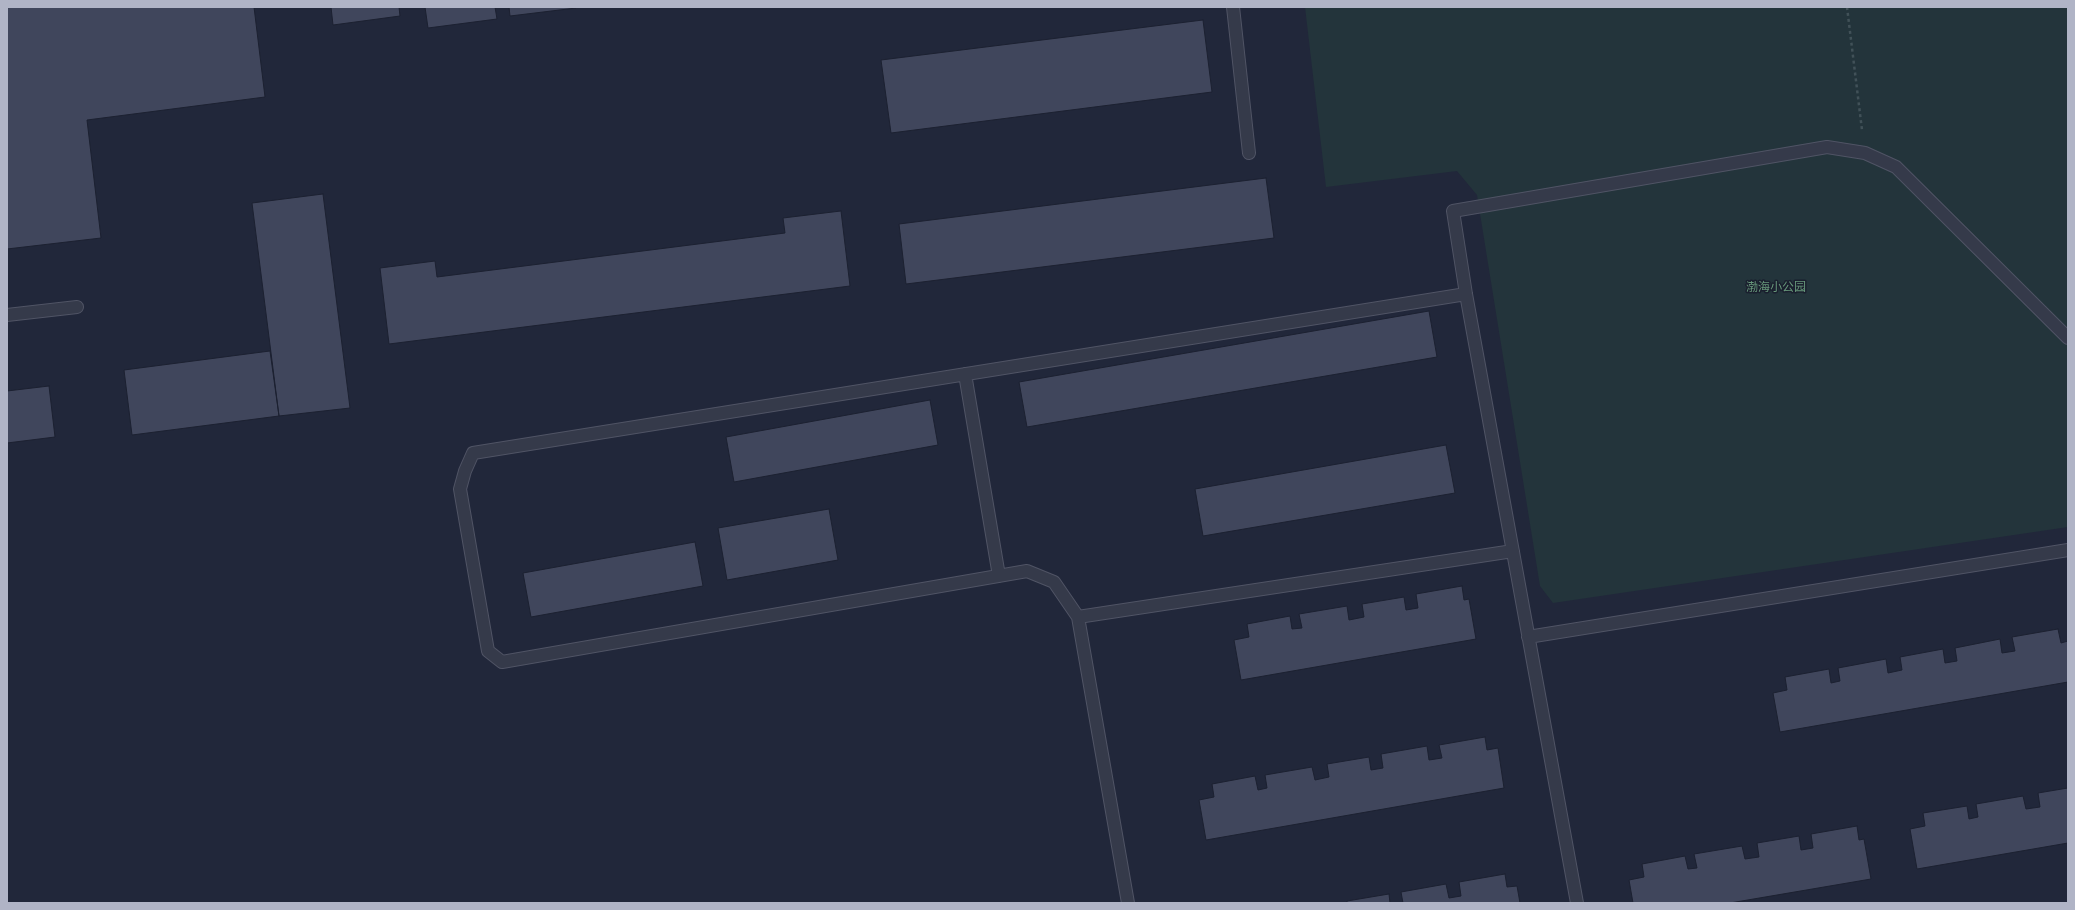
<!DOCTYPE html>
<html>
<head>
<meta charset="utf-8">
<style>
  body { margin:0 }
  #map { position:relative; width:2075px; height:910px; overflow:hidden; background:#21273a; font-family:"Golos Text",sans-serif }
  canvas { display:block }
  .frame { position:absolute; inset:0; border:8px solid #b0b4c6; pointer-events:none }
</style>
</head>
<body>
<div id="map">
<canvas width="2075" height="910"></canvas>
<div class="frame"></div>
</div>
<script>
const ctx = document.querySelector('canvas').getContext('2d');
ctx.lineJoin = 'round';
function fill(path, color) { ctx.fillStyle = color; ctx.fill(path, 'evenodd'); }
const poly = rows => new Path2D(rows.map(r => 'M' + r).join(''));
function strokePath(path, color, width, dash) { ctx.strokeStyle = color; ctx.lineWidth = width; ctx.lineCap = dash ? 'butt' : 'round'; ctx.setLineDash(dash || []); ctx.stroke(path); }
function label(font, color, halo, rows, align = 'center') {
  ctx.font = font + ' "Golos Text","Noto Sans SC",sans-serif'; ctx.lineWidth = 3; ctx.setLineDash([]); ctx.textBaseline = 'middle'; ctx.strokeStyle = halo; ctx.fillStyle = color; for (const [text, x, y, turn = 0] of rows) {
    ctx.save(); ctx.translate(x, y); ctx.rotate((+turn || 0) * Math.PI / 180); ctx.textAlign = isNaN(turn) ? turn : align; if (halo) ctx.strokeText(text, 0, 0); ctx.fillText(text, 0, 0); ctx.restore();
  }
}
const green = poly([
  [1305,7,2068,7,2068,527,1553,603,1540,586,1477,195,1457,171,1326,187]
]);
const building = poly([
  [7,7,254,7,265,97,87,120,101,238,7,249,7,7],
  [331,7,399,7,400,16,333,25,331,7],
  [425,7,495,7,497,19,428,28,425,7],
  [509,7,576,7,576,8,510,16,509,7],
  [1203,20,1212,92,891,133,881,60,1203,20],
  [1266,178,1274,238,906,284,899,224,1266,178],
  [323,194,350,408,279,416,252,203,323,194],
  [841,211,850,286,389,344,380,268,435,261,437,277,785,233,783,218,841,211],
  [1429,311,1437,357,1027,427,1019,382,1429,311],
  [270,351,279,416,132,435,124,370,270,351],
  [49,386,55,437,7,443,7,391,49,386],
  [930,400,938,445,734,482,726,437,930,400],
  [1446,445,1455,493,1203,536,1195,489,1446,445],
  [829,509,838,560,727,580,718,528,829,509],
  [695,542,703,586,531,617,523,573,695,542],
  [1462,586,1464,600,1469,599,1476,639,1241,680,1234,640,1249,637,1247,624,1290,616,1292,629,1302,628,1299,614,1347,606,1349,620,1364,617,1362,604,1404,597,1406,610,1418,608,1416,594,1462,586],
  [2058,629,2061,643,2068,641,2068,682,1780,732,1773,693,1787,690,1785,677,1829,669,1831,683,1840,681,1838,668,1886,659,1888,673,1902,670,1900,657,1943,649,1945,663,1957,661,1955,648,2000,639,2002,653,2015,651,2012,637,2058,629],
  [1485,737,1487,750,1498,748,1504,788,1206,840,1199,800,1214,797,1212,784,1255,776,1258,790,1267,788,1265,775,1312,767,1315,780,1329,777,1327,764,1369,757,1371,770,1383,768,1381,754,1427,746,1429,760,1442,758,1439,745,1485,737],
  [2068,788,2068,843,1917,869,1910,829,1925,826,1923,813,1967,806,1969,819,1978,817,1976,804,2023,796,2026,809,2040,807,2038,793,2068,788],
  [1857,826,1859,840,1864,839,1871,879,1730,903,1633,903,1629,880,1644,877,1642,864,1685,856,1688,869,1697,868,1694,854,1742,846,1745,859,1759,857,1757,843,1799,836,1801,850,1813,848,1811,834,1857,826],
  [1505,874,1507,887,1517,886,1520,903,1403,903,1401,892,1446,884,1449,898,1461,896,1459,882,1505,874],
  [1389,894,1390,903,1347,903,1347,901,1389,894]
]);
const path = poly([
  [1847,7,1862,130]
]);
const service = poly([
  [1233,7,1249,153],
  [7,315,77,307],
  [965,374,999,576],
  [1078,617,1054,582,1027,571,502,662,488,651,460,489,465,471,473,453,1466,294],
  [1528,637,2068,550],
  [1128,903,1078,617,1513,551],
  [1577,903,1466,294,1453,211,1827,147,1865,153,1896,167,2068,338]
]);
const parkNames = [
  ["渤海小公园",1776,287]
];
fill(green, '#23343b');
fill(building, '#40465c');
strokePath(building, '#1c2131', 1);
strokePath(service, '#505465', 14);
strokePath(path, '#415158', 2.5, [3, 3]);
strokePath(service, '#353a4a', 12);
label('12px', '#67977a', '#1a1f2e', parkNames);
</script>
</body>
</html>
